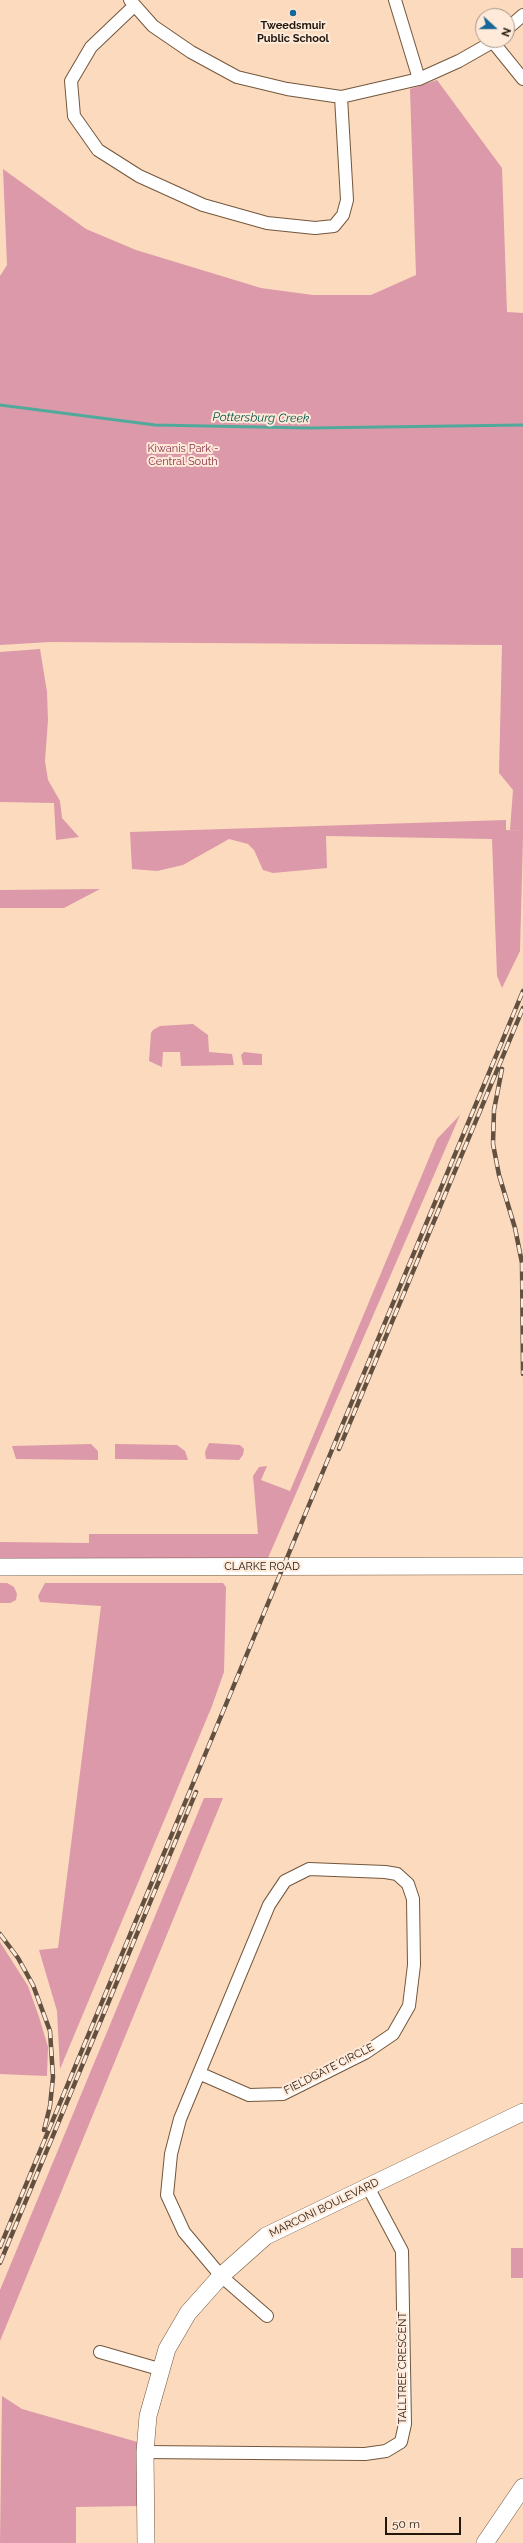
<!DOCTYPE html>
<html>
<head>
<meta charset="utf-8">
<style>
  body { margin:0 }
  #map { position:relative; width:523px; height:2543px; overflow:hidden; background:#fcdabd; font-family:Raleway,sans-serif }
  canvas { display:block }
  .north { position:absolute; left:475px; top:8px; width:40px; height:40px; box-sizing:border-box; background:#ffead9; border:1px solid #a79687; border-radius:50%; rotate:111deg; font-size:11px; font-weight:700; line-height:16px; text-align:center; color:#23170d }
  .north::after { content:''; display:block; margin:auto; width:14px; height:18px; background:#176799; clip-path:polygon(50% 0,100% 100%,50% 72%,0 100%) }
  .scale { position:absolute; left:385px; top:2517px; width:76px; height:18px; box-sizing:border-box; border:2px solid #23170d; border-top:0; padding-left:5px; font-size:12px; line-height:14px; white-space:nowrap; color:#23170d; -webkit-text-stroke:3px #ffead9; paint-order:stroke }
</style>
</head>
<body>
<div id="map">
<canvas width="523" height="2543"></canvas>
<div class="north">N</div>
<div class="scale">50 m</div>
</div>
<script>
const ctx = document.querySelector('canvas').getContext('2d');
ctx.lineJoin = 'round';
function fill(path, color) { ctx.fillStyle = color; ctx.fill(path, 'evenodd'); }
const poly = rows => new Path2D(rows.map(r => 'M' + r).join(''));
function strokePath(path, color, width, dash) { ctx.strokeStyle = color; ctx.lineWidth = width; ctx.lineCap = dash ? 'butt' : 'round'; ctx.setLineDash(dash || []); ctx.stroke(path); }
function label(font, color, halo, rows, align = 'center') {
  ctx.font = font + ' Raleway,sans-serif'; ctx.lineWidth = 4; ctx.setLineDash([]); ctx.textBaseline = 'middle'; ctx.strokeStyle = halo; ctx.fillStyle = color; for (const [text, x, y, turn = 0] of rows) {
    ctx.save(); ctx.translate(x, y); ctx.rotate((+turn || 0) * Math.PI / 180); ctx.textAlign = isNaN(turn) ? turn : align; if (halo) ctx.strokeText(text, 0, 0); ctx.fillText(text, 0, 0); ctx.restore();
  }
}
const green = poly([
  [437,80,502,168,507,312,523,313,523,831,510,830,513,790,499,773,502,645,50,642,0,645,0,276,7,265,3,169,86,229,136,250,261,288,313,295,371,295,416,275,410,89],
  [40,649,47,692,48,720,45,761,48,780,60,801,62,818,79,837,56,840,54,803,0,802,0,652],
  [506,820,506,830,523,831,523,836,520,951,502,988,497,976,492,839,326,836,327,868,273,873,263,870,254,850,248,844,229,839,183,865,157,871,132,869,130,832],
  [100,889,64,908,0,908,0,890],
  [193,1024,208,1035,209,1052,232,1054,234,1065,181,1066,180,1052,163,1052,162,1067,149,1061,151,1033,153,1030,160,1026],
  [244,1052,262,1054,262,1065,243,1065,241,1055],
  [460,1115,268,1558,0,1559,0,1542,89,1543,89,1534,258,1534,253,1476,259,1467,267,1466,261,1480,290,1491,437,1139],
  [209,1443,240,1445,244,1449,243,1455,239,1460,206,1459,205,1452],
  [91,1444,98,1451,98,1460,16,1459,12,1446],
  [115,1444,177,1445,185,1451,188,1460,115,1459],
  [0,1583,7,1583,14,1587,17,1594,16,1600,10,1603,0,1603],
  [45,1583,223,1583,226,1587,224,1672,212,1706,60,2069,57,2011,39,1950,58,1948,101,1606,40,1602,38,1596],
  [204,1798,223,1798,0,2341,0,2290],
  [0,1942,28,1986,39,2017,48,2047,47,2076,0,2074],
  [511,2248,523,2248,523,2278,511,2278],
  [2,2396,22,2409,141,2443,140,2506,76,2507,76,2543,0,2543]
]);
const stream = poly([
  [0,405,155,425,309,428,523,425]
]);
const street = poly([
  [130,0,153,26,191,52,237,77,287,89,341,97,419,79,459,61,496,40],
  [395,0,419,79],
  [134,6,91,47,71,81,74,116,98,150,139,176,203,205,267,223,315,228,334,226,343,215,347,200,341,97],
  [507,29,523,15],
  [493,42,523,79],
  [201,2074,249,2095,283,2094,365,2053,393,2034,409,2006,414,1965,413,1899,408,1884,397,1874,385,1872,309,1869,285,1881,269,1905,180,2119,171,2154,167,2195,184,2232,221,2276,267,2316],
  [100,2352,159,2369],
  [145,2452,365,2454,386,2451,401,2442,405,2424,402,2251,368,2187]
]);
const secondary = poly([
  [0,1567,523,1566],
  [146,2543,145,2452,148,2416,167,2349,188,2313,221,2276,266,2236,523,2112],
  [485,2543,523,2487]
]);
const rail = poly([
  [502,1069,494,1110,493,1144,499,1175,515,1228,522,1263,523,1374],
  [339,1449,523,1008],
  [0,1934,18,1958,33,1985,50,2031,53,2077,50,2106,44,2130],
  [0,2247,523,991],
  [0,2263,196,1792]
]);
const markers = [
  [293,13,4,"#176799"]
];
const poiNames = [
  ["Tweedsmuir",293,26],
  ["Public School",293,39]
];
const parkNames = [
  ["Kiwanis Park -",183,449],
  ["Central South",183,462]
];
const streetNames = [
  ["CLARKE ROAD",262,1567],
  ["FIELDGATE CIRCLE",329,2069,-27],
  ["MARCONI BOULEVARD",324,2208,-26],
  ["TALLTREE CRESCENT",403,2368,-90]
];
const waterNames = [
  ["Pottersburg Creek",261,418,1]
];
fill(green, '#db99aa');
strokePath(stream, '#51a99c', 3);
strokePath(street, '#73573d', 14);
strokePath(secondary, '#73573d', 18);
strokePath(street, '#fff', 12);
strokePath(secondary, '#fff', 17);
strokePath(rail, '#625040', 4.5);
strokePath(rail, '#ffead9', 3, [9]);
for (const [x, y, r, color] of markers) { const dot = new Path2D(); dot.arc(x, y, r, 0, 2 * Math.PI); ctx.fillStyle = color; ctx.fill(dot); strokePath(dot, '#ffead9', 1.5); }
label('bold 11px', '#23170d', '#ffead9', poiNames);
label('11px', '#85314d', '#ffead9', parkNames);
label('11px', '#23170d', '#ffead9', streetNames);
label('italic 12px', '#00534a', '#ffead9', waterNames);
</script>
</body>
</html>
